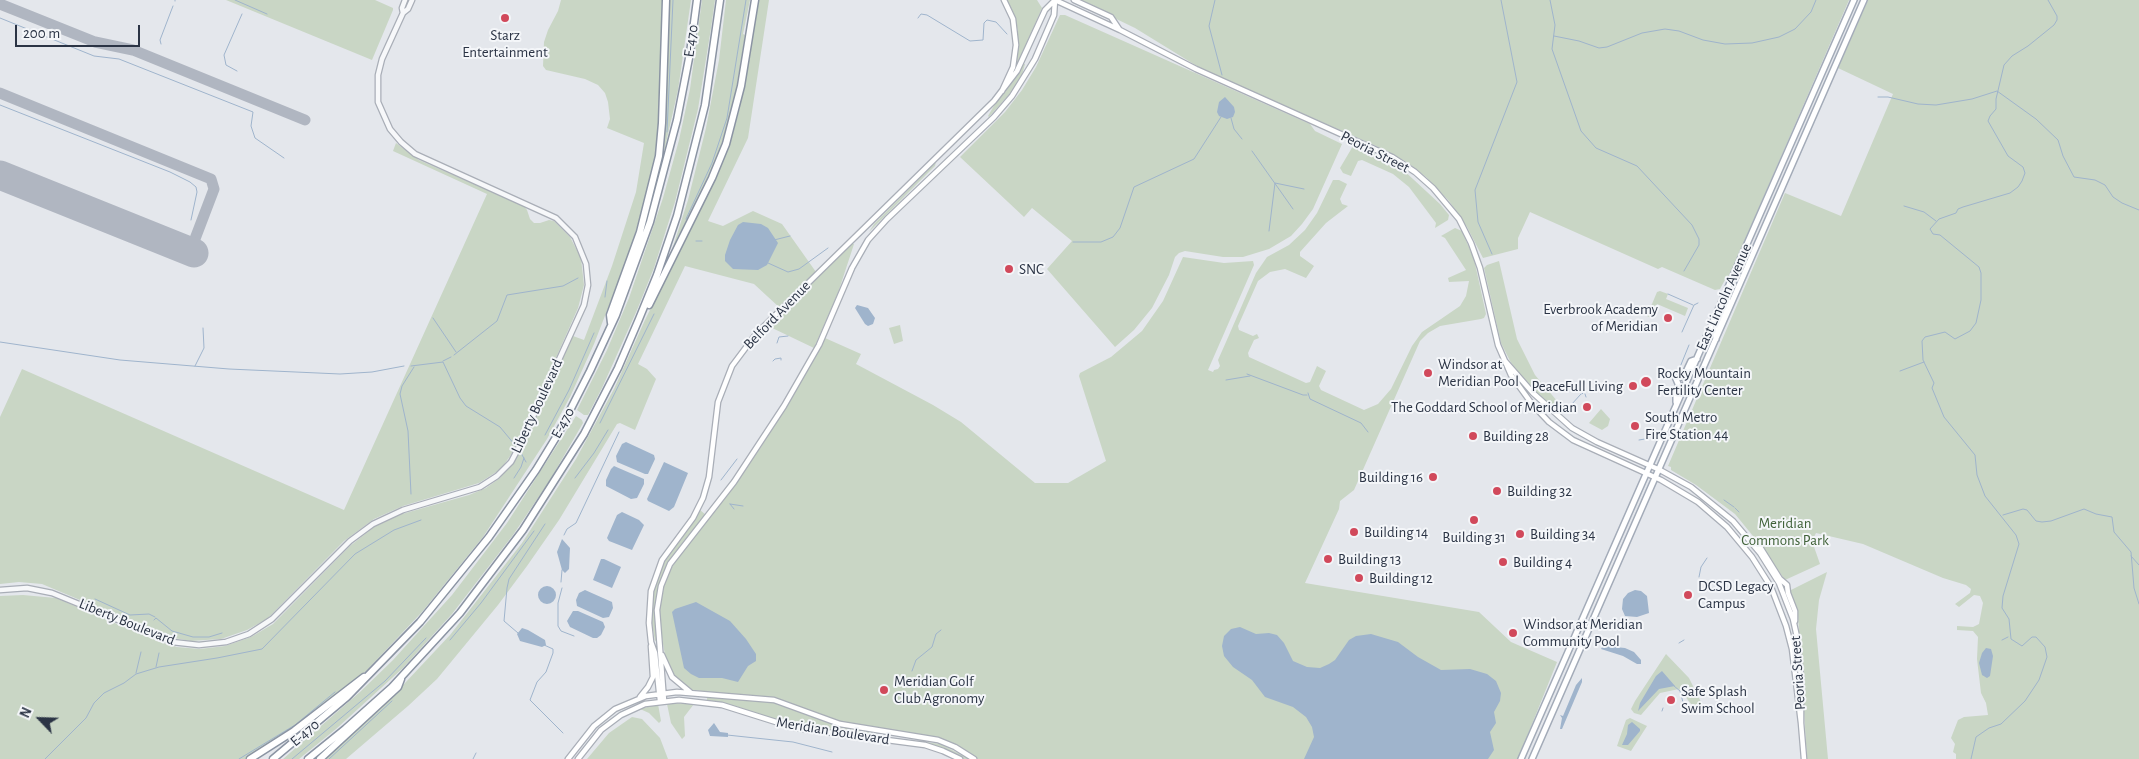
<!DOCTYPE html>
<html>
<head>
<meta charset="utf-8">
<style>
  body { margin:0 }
  #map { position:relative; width:2139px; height:759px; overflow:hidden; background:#e4e7ec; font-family:"Alegreya Sans",sans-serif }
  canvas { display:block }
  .north { position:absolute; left:15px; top:694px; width:50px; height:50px; -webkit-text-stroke:4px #f4f6f9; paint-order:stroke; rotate:294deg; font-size:14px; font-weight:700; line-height:20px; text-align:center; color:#2b3445 }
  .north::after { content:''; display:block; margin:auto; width:18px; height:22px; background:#2b3445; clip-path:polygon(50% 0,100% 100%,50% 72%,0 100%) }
  .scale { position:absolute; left:15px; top:25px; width:125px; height:22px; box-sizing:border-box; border:2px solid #2b3445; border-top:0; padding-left:6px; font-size:15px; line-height:18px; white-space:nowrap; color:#2b3445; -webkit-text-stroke:4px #f4f6f9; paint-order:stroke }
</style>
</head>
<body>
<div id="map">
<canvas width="2139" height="759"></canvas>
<div class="north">N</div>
<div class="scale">200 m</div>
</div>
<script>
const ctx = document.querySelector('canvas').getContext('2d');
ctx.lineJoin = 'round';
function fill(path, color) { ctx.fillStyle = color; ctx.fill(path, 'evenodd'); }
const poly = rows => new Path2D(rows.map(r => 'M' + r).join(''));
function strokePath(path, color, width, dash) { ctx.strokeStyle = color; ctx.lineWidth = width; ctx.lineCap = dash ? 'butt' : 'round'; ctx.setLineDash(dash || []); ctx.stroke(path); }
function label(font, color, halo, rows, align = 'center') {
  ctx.font = font + ' "Alegreya Sans",sans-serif'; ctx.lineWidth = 4; ctx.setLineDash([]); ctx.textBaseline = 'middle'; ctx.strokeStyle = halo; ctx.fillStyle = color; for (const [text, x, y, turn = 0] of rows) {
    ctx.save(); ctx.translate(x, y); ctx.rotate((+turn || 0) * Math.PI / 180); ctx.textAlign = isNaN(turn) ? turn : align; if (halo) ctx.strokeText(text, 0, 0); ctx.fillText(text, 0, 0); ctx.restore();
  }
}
const green = poly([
  [226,0,375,0,393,8,393,10,372,60],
  [561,0,662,0,660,133,654,169,629,254,594,344,570,397,547,439,483,537,422,612,366,671,292,730,245,759,0,759,0,596,23,595,56,598,157,641,177,647,200,649,225,646,251,637,273,624,350,546,374,527,402,514,469,495,486,488,500,478,515,460,573,336,584,340,612,266,636,192,644,143,607,128,610,119,608,102,605,93,598,85,585,79,546,70,543,66,544,42,548,30,558,11],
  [668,0,691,0,678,90,661,165,666,109,669,5,667,4],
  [702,0,715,0,711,28,698,109,675,202,654,268,637,310,602,388,588,415,584,415,577,410,607,350,629,298,663,198,679,140,690,89],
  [726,0,750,0,743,34,745,35,735,96,717,160,671,256,670,256,688,200,706,128,719,60],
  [757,0,769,0,748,138,708,221,723,226,753,211,782,224,816,272,780,308,754,284,685,266,638,364,647,369,656,379,635,430,620,423,617,424,559,520,527,566,498,605,437,679,408,706,346,759,324,759,390,699,450,635,522,543,576,459,614,389,645,320,721,166,731,141,739,111],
  [1007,0,1037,0,1042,8,1016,67,1018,31,1013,12],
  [1077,0,1849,0,1728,279,1726,278,1720,289,1715,290,1662,267,1658,269,1530,212,1518,238,1518,249,1483,258,1467,227,1449,201,1426,177,1408,163,1385,150,1200,68,1135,28],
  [1868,0,2139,0,2139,759,1956,759,1956,754,1953,752,1955,744,1951,738,1958,720,1964,717,1988,715,1986,703,1981,693,1977,659,1978,637,1973,631,1957,630,1957,626,1973,627,1979,624,1983,603,1980,596,1974,595,1959,607,1955,604,1970,593,1971,589,1966,585,1943,578,1863,544,1816,533,1812,541,1820,564,1785,580,1762,547,1735,514,1696,485,1671,470,1671,467,1668,466,1785,193,1841,216,1893,94,1838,68],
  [1060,15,1065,15,1310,124,1315,131,1342,144,1313,209,1302,224,1291,236,1269,249,1243,257,1223,257,1185,251,1179,253,1175,257,1169,275,1152,308,1134,330,1115,347,1047,269,1072,241,1032,208,1024,217,960,157,1005,112,1022,90,1036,67],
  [1024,64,1025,64,1022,75,1014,89,989,117,988,116,995,104,1011,84],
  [396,143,419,160,524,206,527,210,530,219,534,223,540,223,549,220,554,221,570,237,581,258,584,285,578,308,517,446,501,469,479,483,403,506,374,519,344,541,267,619,247,630,221,639,191,641,168,637,42,584,19,582,0,584,0,417,22,369,344,510,487,194,393,151],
  [1353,146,1381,156,1400,167,1440,204,1449,215,1448,220,1435,228,1436,223,1409,187,1393,174,1362,160,1358,161,1351,176,1343,173,1340,168],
  [936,162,935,166,869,232,874,224],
  [1333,180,1339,180,1347,184,1340,199,1342,204,1348,206,1326,223,1300,252,1300,256,1314,266,1306,278,1285,269,1270,272,1258,281,1238,326,1239,330,1253,336,1257,334,1259,338,1254,340,1248,353,1249,357,1306,383,1310,382,1317,366,1326,371,1319,386,1321,390,1364,410,1378,404,1391,389,1412,346,1422,332,1460,306,1466,296,1469,281,1449,282,1448,278,1466,270,1445,238,1441,236,1455,228,1462,231,1474,259,1486,314,1484,318,1481,319,1440,326,1428,333,1420,341,1354,490,1340,501,1339,509,1305,583,1479,612,1511,642,1557,662,1518,759,978,759,958,746,931,736,842,722,775,698,691,690,675,679,666,661,659,620,660,605,666,577,680,554,725,498,761,447,825,338,861,354,856,364,933,405,961,422,1035,483,1068,483,1106,461,1079,376,1080,373,1111,357,1142,331,1163,301,1183,257,1224,263,1253,261,1254,265,1208,370,1213,372,1214,370,1218,369,1220,366,1218,360,1226,342,1256,273,1267,257,1289,245,1305,230,1317,213],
  [851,243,854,244,838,293,814,348,768,326],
  [1499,261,1517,339,1535,375,1558,402,1554,405,1549,404,1523,380,1510,361,1501,343,1484,268,1487,265],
  [1660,291,1668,294,1666,299,1688,308,1685,316,1657,304,1651,318,1647,316,1657,292],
  [900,325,903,341,894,344,889,328],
  [1601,409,1610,419,1608,426,1602,430,1589,423],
  [576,416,582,420,583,423,550,480,513,535,452,614,403,668,336,729,299,759,283,759,360,692,393,660,452,595,507,523],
  [700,510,706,515,673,555,661,580,655,605,657,640,655,641,651,618,653,593,657,577,668,555,690,527],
  [1827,572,1819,600,1816,629,1828,759,1807,759,1798,616,1789,591],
  [1666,654,1689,678,1703,706,1696,710,1679,689,1660,693,1641,715,1634,713,1631,709,1635,701],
  [707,698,735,698,771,702,834,724,878,734,873,736,793,725,732,705,707,700],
  [669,703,694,704,684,717,685,736,682,739,671,723,667,704],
  [658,704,661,721,659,723,649,713,640,709],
  [632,717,642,719,660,738,668,759,587,759,609,733],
  [1630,718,1647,726,1631,751,1617,746,1626,720],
  [919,741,940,744,970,759,964,759,939,747]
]);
const water = poly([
  [1225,97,1234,107,1235,112,1233,117,1227,119,1219,116,1217,112,1219,102],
  [743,222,761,224,768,228,778,243,767,265,758,270,733,269,725,261,725,255,730,240,738,225],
  [857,305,868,308,875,318,873,324,868,326,865,324,855,308],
  [626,442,654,455,655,459,648,474,645,474,617,462,616,456,622,444],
  [664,462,688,473,674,507,669,511,648,501,647,499],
  [614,466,644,479,644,484,637,498,631,499,606,486,606,480,611,469],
  [622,512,639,520,644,525,632,550,609,541,607,538,617,515],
  [562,539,570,548,569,569,565,573,562,570,557,552],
  [601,559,604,559,621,567,612,588,593,580],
  '538 595a9 9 0 1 1 18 0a9 9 0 1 1-18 0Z',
  [585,590,612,602,613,608,609,617,603,618,577,606,576,600,579,593],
  [1635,590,1641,591,1647,596,1649,613,1637,617,1625,616,1622,609,1623,599,1628,593],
  [696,602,730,621,746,639,756,654,756,661,748,666,738,682,722,678,699,678,691,674,684,668,672,612,675,609],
  [573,611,578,611,603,622,605,627,601,635,597,638,593,638,570,627,567,621],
  [1240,627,1256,634,1269,633,1277,635,1284,643,1293,661,1307,667,1320,668,1329,664,1335,660,1349,640,1356,636,1371,634,1398,642,1418,657,1441,670,1470,669,1487,674,1496,681,1501,693,1500,701,1494,712,1496,723,1490,732,1494,750,1488,759,1304,759,1314,737,1312,727,1306,717,1293,707,1265,697,1252,680,1233,667,1224,656,1222,646,1224,636,1231,629],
  [522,628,528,630,545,640,546,645,542,647,520,641,517,634],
  [1606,640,1615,647,1625,648,1634,652,1641,660,1641,664,1637,664,1623,656,1601,649],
  [1986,648,1991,649,1993,656,1990,676,1987,678,1982,675,1979,663,1982,653],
  [1662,671,1675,686,1659,689,1638,711,1640,703,1656,676],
  [1582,678,1582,682,1562,729,1560,729,1562,718,1560,715,1563,716,1576,685],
  [1632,722,1640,729,1640,731,1628,745,1622,745,1627,734,1628,725],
  [714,723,720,732,728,733,728,737,710,736,708,730]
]);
const stream = poly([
  [235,0,267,14],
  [1215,0,1209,26,1222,75],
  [1550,0,1555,25,1552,49,1581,131,1596,148,1637,166,1692,225,1699,239,1699,245,1684,271],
  [175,1,175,0],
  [0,18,94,56,119,59,253,112,251,126,255,138,284,158],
  [918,18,921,14,927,15,970,41,983,40,984,23,987,20,996,22,1007,34],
  [1554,36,1579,41,1599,48,1607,47,1642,33,1665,29,1679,31,1703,40,1725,44,1752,43,1779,37,1795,29,1811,12,1816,0],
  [161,44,160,40,173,6],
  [237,71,226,65,224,55,242,14],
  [1878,97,1888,97,1918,104,1936,105,1972,99,1997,91,2036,119,2058,140,2063,156,2074,177,2095,180,2105,185,2113,197,2122,203,2139,210],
  [0,105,170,172,190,182,196,187,197,192,191,220],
  [1231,118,1234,129,1242,139],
  [667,132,673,0],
  [1252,151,1293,209],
  [1904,206,1924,212,1936,221],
  [686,219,712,163,727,118,746,0],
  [1269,231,1275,183,1304,189],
  [774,240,790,236],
  [696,241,702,241],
  [1073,242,1101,242,1113,237,1120,228,1134,187,1194,159,1221,117],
  [1492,254,1478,222,1475,190,1517,82,1501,0],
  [768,263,788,272,799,269,828,248],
  [1668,294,1693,305],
  [605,297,607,281],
  [433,318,456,352],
  [1682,332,1694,305,1698,303],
  [0,342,120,360,229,369,340,374,372,372,404,366],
  [777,343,779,337,788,336],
  [454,355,497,321,507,295,563,286,578,278],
  [443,361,451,357],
  [773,361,775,359,781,358,781,360],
  [195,366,204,348,203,328],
  [411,366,443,362,460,398,466,406,500,427,515,445],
  [1900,371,1924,362],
  [1678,372,1689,345],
  [1247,374,1303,395,1307,395],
  [1226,380,1250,376],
  [1308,393,1310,399,1361,423,1368,432],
  [1582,394,1584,392],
  [1585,394,1586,397],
  [1569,411,1571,405,1581,394],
  [600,423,654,314],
  [545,435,569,390,594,333],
  [1639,440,1645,439],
  [521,453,526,462],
  [514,478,521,467,524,458],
  [575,478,594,453,608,430],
  [721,480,737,459],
  [411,494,408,431,400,394,402,386,414,367],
  [1724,500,1734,507],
  [730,504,743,506],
  [730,504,734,509],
  [1735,508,1739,512],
  [2003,515,2023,509,2027,510,2036,521,2042,522,2051,521,2084,509,2096,514,2112,517,2114,532,2131,552,2134,588,2139,604],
  [564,535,567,529,576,523,619,432],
  [2131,556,2139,565],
  [1699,577,1701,567,1707,558],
  [561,582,562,570],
  [562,588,558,603,558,626,561,631,574,636],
  [95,599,130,615,149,614,155,617],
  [154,620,156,618,172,631,193,637,209,637,222,633],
  [518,633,504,621,507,588,509,579,545,524],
  [450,640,481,603,534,531],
  [2002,640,2008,637],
  [1679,643,1684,640],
  [544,645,553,649,553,653,546,672,537,682,530,700,563,733],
  [156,667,159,653],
  [912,671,916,660,932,647,936,634,941,630],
  [136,673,141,652],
  [1674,686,1680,691,1685,710],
  [1662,711,1663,708],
  [727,735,793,742,832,752],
  [45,759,86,718,94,703,104,693,124,683,136,674,159,667,217,658,262,649,355,554,394,530,421,520],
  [239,759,295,725,335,692],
  [292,759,385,681,426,638],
  [329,759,392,701],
  [473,759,476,753],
  [1971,759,1976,737,1989,728,2001,724,2025,701,2039,680,2047,657,2045,647,2036,637,2032,637,2022,646,2011,639,2009,619,2002,608,2003,596,2019,544,2016,535,1985,496,1977,475,1975,455,1944,417,1932,388,1934,383,1923,360,1922,341,1925,337,1945,332,1955,339,1970,331,1976,323,1981,300,1981,273,1979,267,1940,235,1933,234,1930,229,1939,219,1956,213,1958,209,1963,207,2010,193,2018,187,2022,181,2025,173,2023,167,2008,156,1988,121,1990,116,1996,109,1996,99,2004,65,2012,56,2028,46,2054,25,2057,20,2057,16,2048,0]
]);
const taxiway = poly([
  [0,4,95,42,133,50,305,120],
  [0,93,211,179,214,189,190,252]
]);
const runway = poly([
  [0,175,194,253]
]);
const tertiary = poly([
  [403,13,402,8,405,0],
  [0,590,27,588,52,593,172,642,199,645,226,642,249,634,272,619,350,541,373,524,403,510,480,487,497,476,511,462,519,447,584,305,588,285,586,264,575,237,556,218,415,154,401,142,390,129,378,102,378,75,382,59,403,13,408,9,412,0]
]);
const secondary = poly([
  [1055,0,1120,30,1196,69,1392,157,1415,172,1433,188,1459,219,1471,243,1480,268,1498,345,1511,375,1532,404,1549,422,1573,440,1661,480,1698,502,1727,527,1752,557,1771,587,1786,626,1792,649,1801,723],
  [1074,0,1111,17,1119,29],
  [1002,91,1013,67,1016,45,1013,19,1004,0],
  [1505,361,1533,393,1572,428,1597,442,1660,470,1691,487,1733,521,1760,553,1779,583,1793,619,1797,637,1801,677,1801,723,1804,759],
  [1755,545,1760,547,1780,579,1787,585,1788,593,1795,611,1795,621],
  [662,655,672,677,690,692],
  [640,697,648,687,653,677,651,646],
  [660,701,655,653,651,642,649,623,651,591,662,560,693,518,703,498,709,477,718,402,732,366,756,334,994,101,1017,71,1045,10,1055,0],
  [664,701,657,610,661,586,670,564,734,482,784,406,819,345,852,268,868,240,887,219,994,117,1012,96,1035,59,1054,15,1055,0],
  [568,759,594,726,615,709,646,696,677,692,774,700,840,724,938,740,955,747,974,759],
  [578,759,601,730,621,715,645,704,679,700,722,705,795,728,925,745,943,751,960,759]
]);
const primary = poly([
  [1716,339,1715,332,1728,301,1724,298],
  [1676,402,1676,395,1679,386,1676,379,1684,376,1691,361,1697,359],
  [1521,759,1854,0],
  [1532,759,1864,0]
]);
const motorway = poly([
  [649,305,712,178,726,144,741,86,755,0],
  [611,323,610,315,640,232,659,156,662,123,666,0],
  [250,759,294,731,364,677],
  [273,759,347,697,420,622,489,537,536,470,558,434,590,371,616,315,650,222,677,120,690,53,697,0],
  [308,759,345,729,392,687,460,613,523,530,584,434,618,368,639,319,657,275,677,216,705,105,720,0],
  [320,759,398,687,401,679]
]);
const markers = [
  [505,18,5,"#d1495b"],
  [1009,269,5,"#d1495b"],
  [1668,318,5,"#d1495b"],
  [1428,373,5,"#d1495b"],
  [1646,382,6,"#d1495b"],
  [1633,386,5,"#d1495b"],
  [1587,407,5,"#d1495b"],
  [1635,426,5,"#d1495b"],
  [1473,436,5,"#d1495b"],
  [1433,477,5,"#d1495b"],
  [1497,491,5,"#d1495b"],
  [1474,520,5,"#d1495b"],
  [1354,532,5,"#d1495b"],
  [1520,534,5,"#d1495b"],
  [1328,559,5,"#d1495b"],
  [1503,562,5,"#d1495b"],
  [1359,578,5,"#d1495b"],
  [1688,595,5,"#d1495b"],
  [1513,633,5,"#d1495b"],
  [884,690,5,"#d1495b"],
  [1671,700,5,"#d1495b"]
];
const poiNames = [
  ["Starz",505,35,"center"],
  ["Entertainment",505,52,"center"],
  ["SNC",1019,269],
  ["Everbrook Academy",1658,309,"right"],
  ["of Meridian",1658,326,"right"],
  ["Windsor at",1438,364],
  ["Meridian Pool",1438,381],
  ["Rocky Mountain",1657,373],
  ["Fertility Center",1657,390],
  ["PeaceFull Living",1623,386,"right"],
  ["The Goddard School of Meridian",1577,407,"right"],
  ["South Metro",1645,417],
  ["Fire Station 44",1645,434],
  ["Building 28",1483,436],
  ["Building 16",1423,477,"right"],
  ["Building 32",1507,491],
  ["Building 14",1364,532],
  ["Building 34",1530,534],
  ["Building 31",1474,537,"center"],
  ["Building 13",1338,559],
  ["Building 4",1513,562],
  ["Building 12",1369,578],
  ["DCSD Legacy",1698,586],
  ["Campus",1698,603],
  ["Windsor at Meridian",1523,624],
  ["Community Pool",1523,641],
  ["Meridian Golf",894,681],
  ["Club Agronomy",894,698],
  ["Safe Splash",1681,691],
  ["Swim School",1681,708]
];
const streetNames = [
  ["E-470",691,41,-82],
  ["Peoria Street",1375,152,27],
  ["East Lincoln Avenue",1724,297,-66],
  ["Belford Avenue",777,315,-46],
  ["Liberty Boulevard",537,406,-65],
  ["E-470",563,423,-62],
  ["Liberty Boulevard",127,622,22],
  ["Peoria Street",1798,673,-94],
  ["Meridian Boulevard",833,731,9],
  ["E-470",305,733,-40]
];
const parkNames = [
  ["Meridian",1785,523],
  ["Commons Park",1785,540]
];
fill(green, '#c9d6c5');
fill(water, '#9fb4cc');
strokePath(stream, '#9fb4cc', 1);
strokePath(taxiway, '#b0b6c1', 11);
strokePath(runway, '#b0b6c1', 29);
strokePath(tertiary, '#a9aeb7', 7);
strokePath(secondary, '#a9aeb7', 7);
strokePath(primary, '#a3abb8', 8);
strokePath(motorway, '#8b94a3', 9);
strokePath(tertiary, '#f7f8fa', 4.5);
strokePath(secondary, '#fff', 4.5);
strokePath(primary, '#fff', 5);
strokePath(motorway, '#fff', 6);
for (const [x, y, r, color] of markers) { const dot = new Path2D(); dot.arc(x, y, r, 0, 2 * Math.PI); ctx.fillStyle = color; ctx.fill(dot); strokePath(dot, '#f4f6f9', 2); }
label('15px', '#2b3445', '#f4f6f9', poiNames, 'left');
label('15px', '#2b3445', '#f4f6f9', streetNames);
label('15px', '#3f6138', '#f4f6f9', parkNames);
</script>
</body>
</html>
